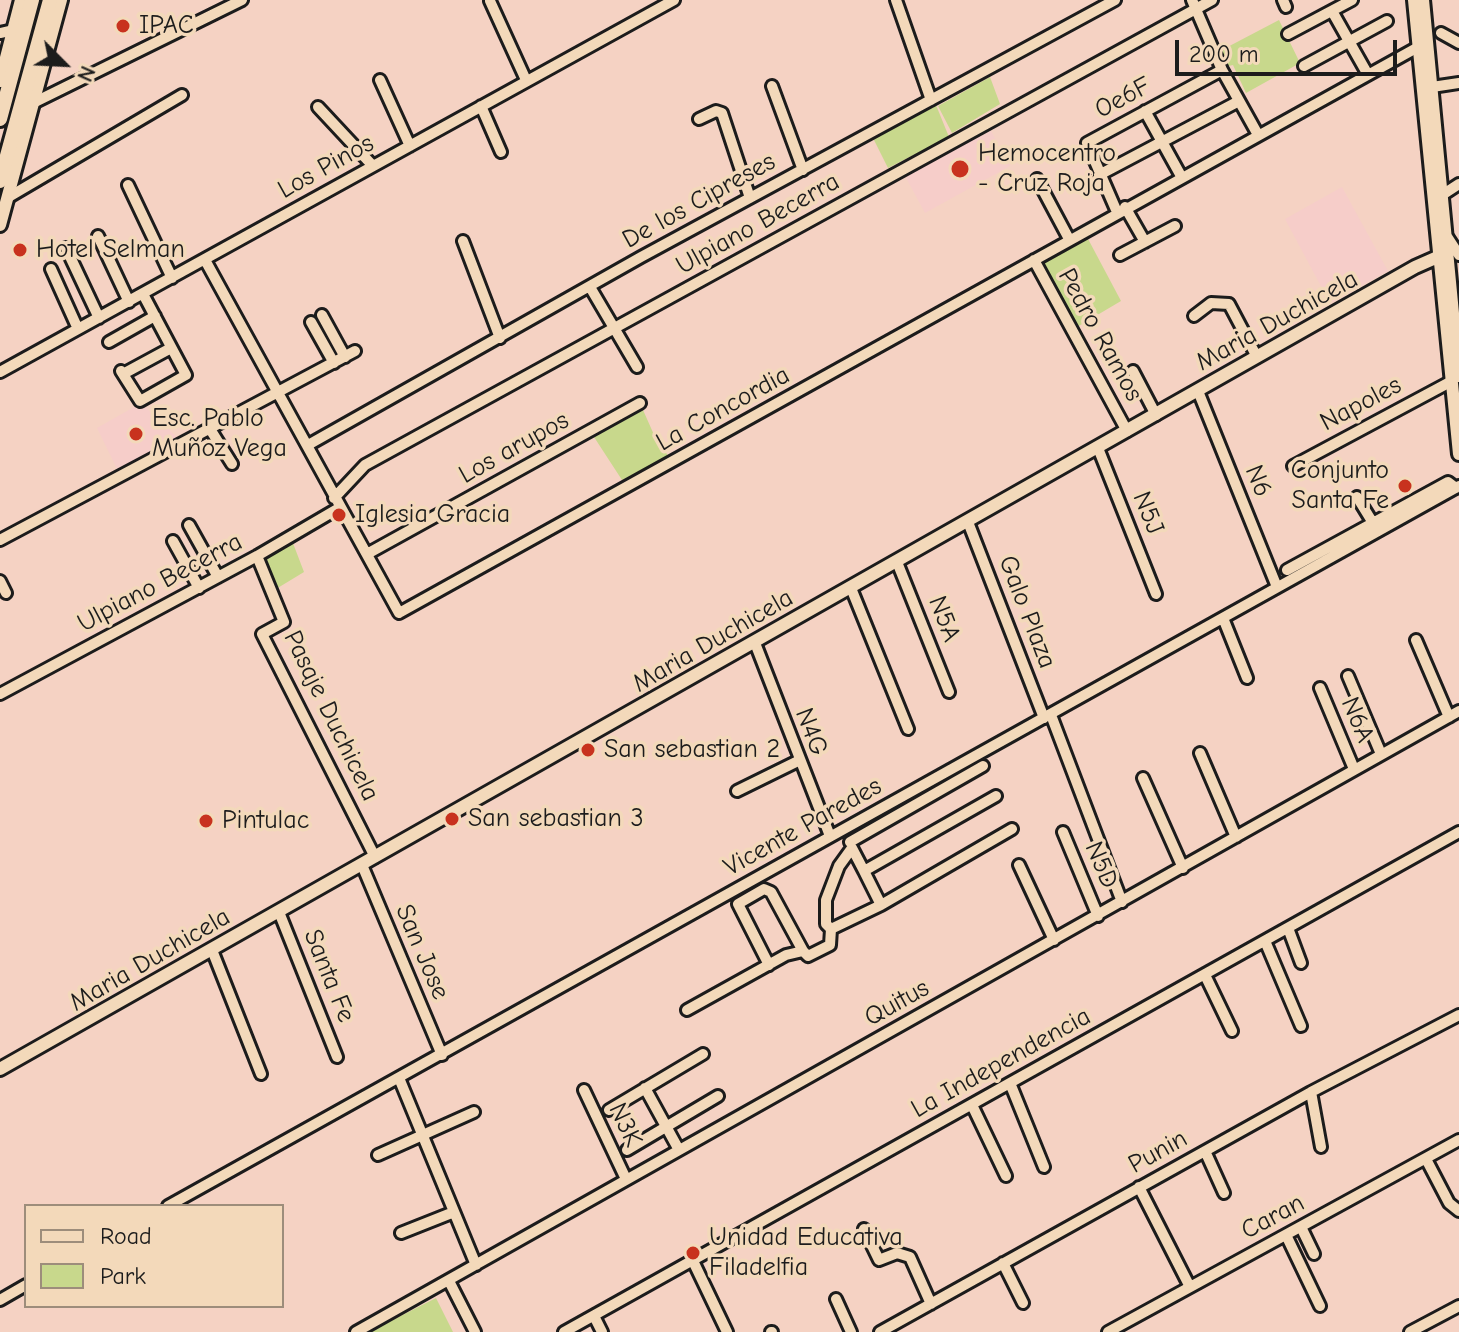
<!DOCTYPE html>
<html>
<head>
<meta charset="utf-8">
<style>
  body { margin:0 }
  #map { position:relative; width:1459px; height:1332px; overflow:hidden; background:#f5d2c3; font-family:"Comic Neue",sans-serif }
  canvas { display:block }
  .legend { position:absolute; left:24px; top:1204px; width:260px; height:104px; box-sizing:border-box; background:#f3d9ba; border:2px solid #9d8d7b; margin:0; padding:10px 14px; list-style:none; font-size:24px; color:#1c1c1c }
  .legend li { display:flex; align-items:center; gap:16px; height:40px }
  .legend b { width:40px; border:2px solid #9d8d7b }
  .north { position:absolute; left:24px; top:24px; width:80px; height:80px; -webkit-text-stroke:6px #f3d9ba; paint-order:stroke; rotate:114deg; font-size:22px; font-weight:700; line-height:32px; text-align:center; color:#1c1c1c }
  .north::after { content:''; display:block; margin:auto; width:28px; height:36px; background:#1c1c1c; clip-path:polygon(50% 0,100% 100%,50% 72%,0 100%) }
  .scale { position:absolute; left:1175px; top:40px; width:222px; height:36px; box-sizing:border-box; border:4px solid #1c1c1c; border-top:0; padding-left:10px; font-size:24px; line-height:28px; white-space:nowrap; color:#1c1c1c; -webkit-text-stroke:6px #f3d9ba; paint-order:stroke }
</style>
</head>
<body>
<div id="map">
<canvas width="1459" height="1332"></canvas>
<ul class="legend">
<li><b style="height:10px;background:#f3d9ba"></b>Road</li>
<li><b style="height:22px;background:#c8d88c"></b>Park</li>
</ul>
<div class="north">N</div>
<div class="scale">200 m</div>
</div>
<script>
const ctx = document.querySelector('canvas').getContext('2d');
ctx.lineJoin = 'round';
function fill(path, color) { ctx.fillStyle = color; ctx.fill(path, 'evenodd'); }
const poly = rows => new Path2D(rows.map(r => 'M' + r).join(''));
function strokePath(path, color, width, dash) { ctx.strokeStyle = color; ctx.lineWidth = width; ctx.lineCap = dash ? 'butt' : 'round'; ctx.setLineDash(dash || []); ctx.stroke(path); }
function label(font, color, halo, rows, align = 'center') {
  ctx.font = font + ' "Comic Neue",sans-serif'; ctx.lineWidth = 7; ctx.setLineDash([]); ctx.textBaseline = 'middle'; ctx.strokeStyle = halo; ctx.fillStyle = color; for (const [text, x, y, turn = 0] of rows) {
    ctx.save(); ctx.translate(x, y); ctx.rotate((+turn || 0) * Math.PI / 180); ctx.textAlign = isNaN(turn) ? turn : align; if (halo) ctx.strokeText(text, 0, 0); ctx.fillText(text, 0, 0); ctx.restore();
  }
}
const built = poly([
  [989,127,1010,166,925,213,904,174],
  [1342,187,1388,271,1330,303,1285,219],
  [141,403,180,440,119,473,97,428]
]);
const green = poly([
  [1279,20,1300,63,1246,93,1233,65,1225,67,1218,52],
  [990,77,1000,104,952,133,938,106],
  [936,105,949,137,888,168,873,138],
  [1087,237,1121,301,1077,327,1041,264],
  [643,410,655,437,669,457,622,480,594,437],
  [291,538,304,572,276,589,260,556],
  [436,1298,453,1332,369,1332]
]);
const minor = poly([
  [896,0,931,100],
  [1192,0,1222,70,1257,133],
  [1283,0,1286,7],
  [490,1,526,80],
  [1332,11,1367,73],
  [0,33,14,30],
  [1441,33,1459,43],
  [1288,34,1352,0],
  [1304,66,1387,21],
  [380,80,410,146],
  [772,86,803,170],
  [1432,87,1459,83],
  [28,101,33,103,242,0],
  [481,106,501,152],
  [318,107,373,166],
  [1145,111,1181,176],
  [699,119,716,111,722,113,750,198],
  [1099,175,1239,101],
  [1037,179,1069,239],
  [128,185,172,278],
  [1439,197,1459,184],
  [7,198,182,95],
  [1125,207,1145,242],
  [1117,212,1087,143,1222,70],
  [98,236,129,302],
  [1448,238,1459,255],
  [463,241,500,338],
  [66,248,99,318],
  [1120,255,1175,226],
  [205,260,399,613,1420,46],
  [1034,260,1127,431],
  [51,269,78,329],
  [590,287,637,367],
  [322,315,345,357],
  [1194,316,1211,303,1229,304,1257,357],
  [311,322,334,363],
  [109,342,155,316],
  [121,371,140,401,186,375,143,294],
  [1133,371,1156,415],
  [0,372,674,0],
  [123,374,171,348],
  [1198,391,1277,587],
  [210,429,232,464],
  [308,445,641,257,1115,0],
  [1098,448,1156,594],
  [1293,466,1450,382],
  [1357,497,1373,523],
  [334,498,365,465,1212,0],
  [968,522,1044,718],
  [189,525,218,577],
  [0,540,355,351],
  [173,541,199,588],
  [367,554,640,403],
  [257,556,284,622,262,634,375,857],
  [897,562,949,692],
  [1287,570,1448,482,1456,488],
  [0,581,6,593],
  [851,588,908,729],
  [1223,618,1247,678],
  [1416,640,1449,717],
  [755,643,830,836],
  [1348,676,1381,754],
  [1320,688,1354,769],
  [0,694,257,556,339,508],
  [1051,715,1122,902],
  [1200,753,1236,837],
  [1143,778,1183,868],
  [737,791,798,761],
  [1063,832,1098,916],
  [850,842,983,766],
  [362,865,442,1055],
  [1019,865,1054,940],
  [881,905,1012,829],
  [279,912,337,1057],
  [1288,928,1301,963],
  [831,929,826,924,826,900,839,866,852,848,864,871],
  [1265,941,1301,1026],
  [212,950,261,1074],
  [769,965,738,904,764,889,771,892,803,951],
  [1205,975,1232,1031],
  [687,1010,786,955,803,951,808,956,830,945,831,929,881,905,864,871,996,796],
  [399,1078,476,1265],
  [1010,1083,1044,1167],
  [645,1088,679,1150],
  [584,1090,626,1179],
  [1311,1092,1321,1147],
  [972,1105,1006,1176],
  [609,1110,703,1054],
  [627,1150,718,1096],
  [1205,1151,1224,1193],
  [378,1155,474,1112],
  [1426,1159,1449,1203,1459,1211],
  [1139,1187,1190,1287],
  [168,1206,1459,486],
  [1301,1227,1314,1254],
  [864,1229,879,1260,897,1253,910,1257,931,1304],
  [401,1233,454,1212],
  [1286,1235,1320,1306],
  [693,1261,727,1332],
  [1003,1263,1023,1303],
  [449,1281,475,1332],
  [836,1299,851,1332],
  [0,1300,26,1285],
  [594,1316,602,1332],
  [356,1332,1459,711],
  [564,1332,1459,832],
  [771,1332,772,1332],
  [880,1332,1311,1092,1459,1015],
  [1108,1332,1459,1140],
  [1410,1332,1459,1306]
]);
const major = poly([
  [1414,0,1459,454],
  [1423,0,1459,376],
  [0,81,21,0],
  [0,225,61,0],
  [0,1069,1415,267,1449,252]
]);
const highway = poly([
  [0,119,32,0],
  [0,181,50,0]
]);
const markers = [
  [123,26,8,"#c8321e"],
  [960,169,10,"#c8321e"],
  [20,250,8,"#c8321e"],
  [136,434,8,"#c8321e"],
  [1405,486,8,"#c8321e"],
  [339,515,8,"#c8321e"],
  [588,750,8,"#c8321e"],
  [452,819,8,"#c8321e"],
  [206,821,8,"#c8321e"],
  [693,1253,8,"#c8321e"]
];
const poiNames = [
  ["IPAC",139,26],
  ["Hemocentro",978,154],
  ["- Cruz Roja",978,184],
  ["Hotel Selman",36,250],
  ["Esc. Pablo",152,419],
  ["Muñoz Vega",152,449],
  ["Conjunto",1389,471,"right"],
  ["Santa Fe",1389,501,"right"],
  ["Iglesia Gracia",355,515],
  ["San sebastian 2",604,750],
  ["San sebastian 3",468,819],
  ["Pintulac",222,821],
  ["Unidad Educativa",709,1238],
  ["Filadelfia",709,1268]
];
const streetNames = [
  ["Oe6F",1123,98,-28],
  ["Los Pinos",326,167,-29],
  ["De los Cipreses",699,201,-29],
  ["Ulpiano Becerra",758,224,-29],
  ["Maria Duchicela",1277,321,-29],
  ["Pedro Ramos",1100,335,61],
  ["Napoles",1361,404,-28],
  ["La Concordia",723,409,-29],
  ["Los arupos",514,448,-29],
  ["N6",1258,481,68],
  ["N5J",1148,513,68],
  ["Ulpiano Becerra",160,583,-28],
  ["Galo Plaza",1027,612,69],
  ["N5A",944,619,69],
  ["Maria Duchicela",713,641,-30],
  ["Pasaje Duchicela",331,716,64],
  ["N6A",1357,720,67],
  ["N4G",811,732,69],
  ["Vicente Paredes",803,827,-29],
  ["N5D",1101,865,67],
  ["San Jose",422,952,67],
  ["Maria Duchicela",150,960,-30],
  ["Santa Fe",329,976,68],
  ["Quitus",897,1003,-29],
  ["La Independencia",1001,1063,-29],
  ["N3K",625,1125,65],
  ["Punin",1158,1152,-29],
  ["Caran",1273,1217,-28]
];
fill(built, '#f6cdc9');
fill(green, '#c8d88c');
strokePath(minor, '#1c1c1c', 16);
strokePath(major, '#1c1c1c', 18);
strokePath(highway, '#1c1c1c', 20);
strokePath(minor, '#f3d9ba', 10);
strokePath(major, '#f3d9ba', 12);
strokePath(highway, '#f3d9ba', 14);
for (const [x, y, r, color] of markers) { const dot = new Path2D(); dot.arc(x, y, r, 0, 2 * Math.PI); ctx.fillStyle = color; ctx.fill(dot); strokePath(dot, '#f3d9ba', 3); }
label('26px', '#1c1c1c', '#f3d9ba', poiNames, 'left');
label('26px', '#1c1c1c', '#f3d9ba', streetNames);
</script>
</body>
</html>
